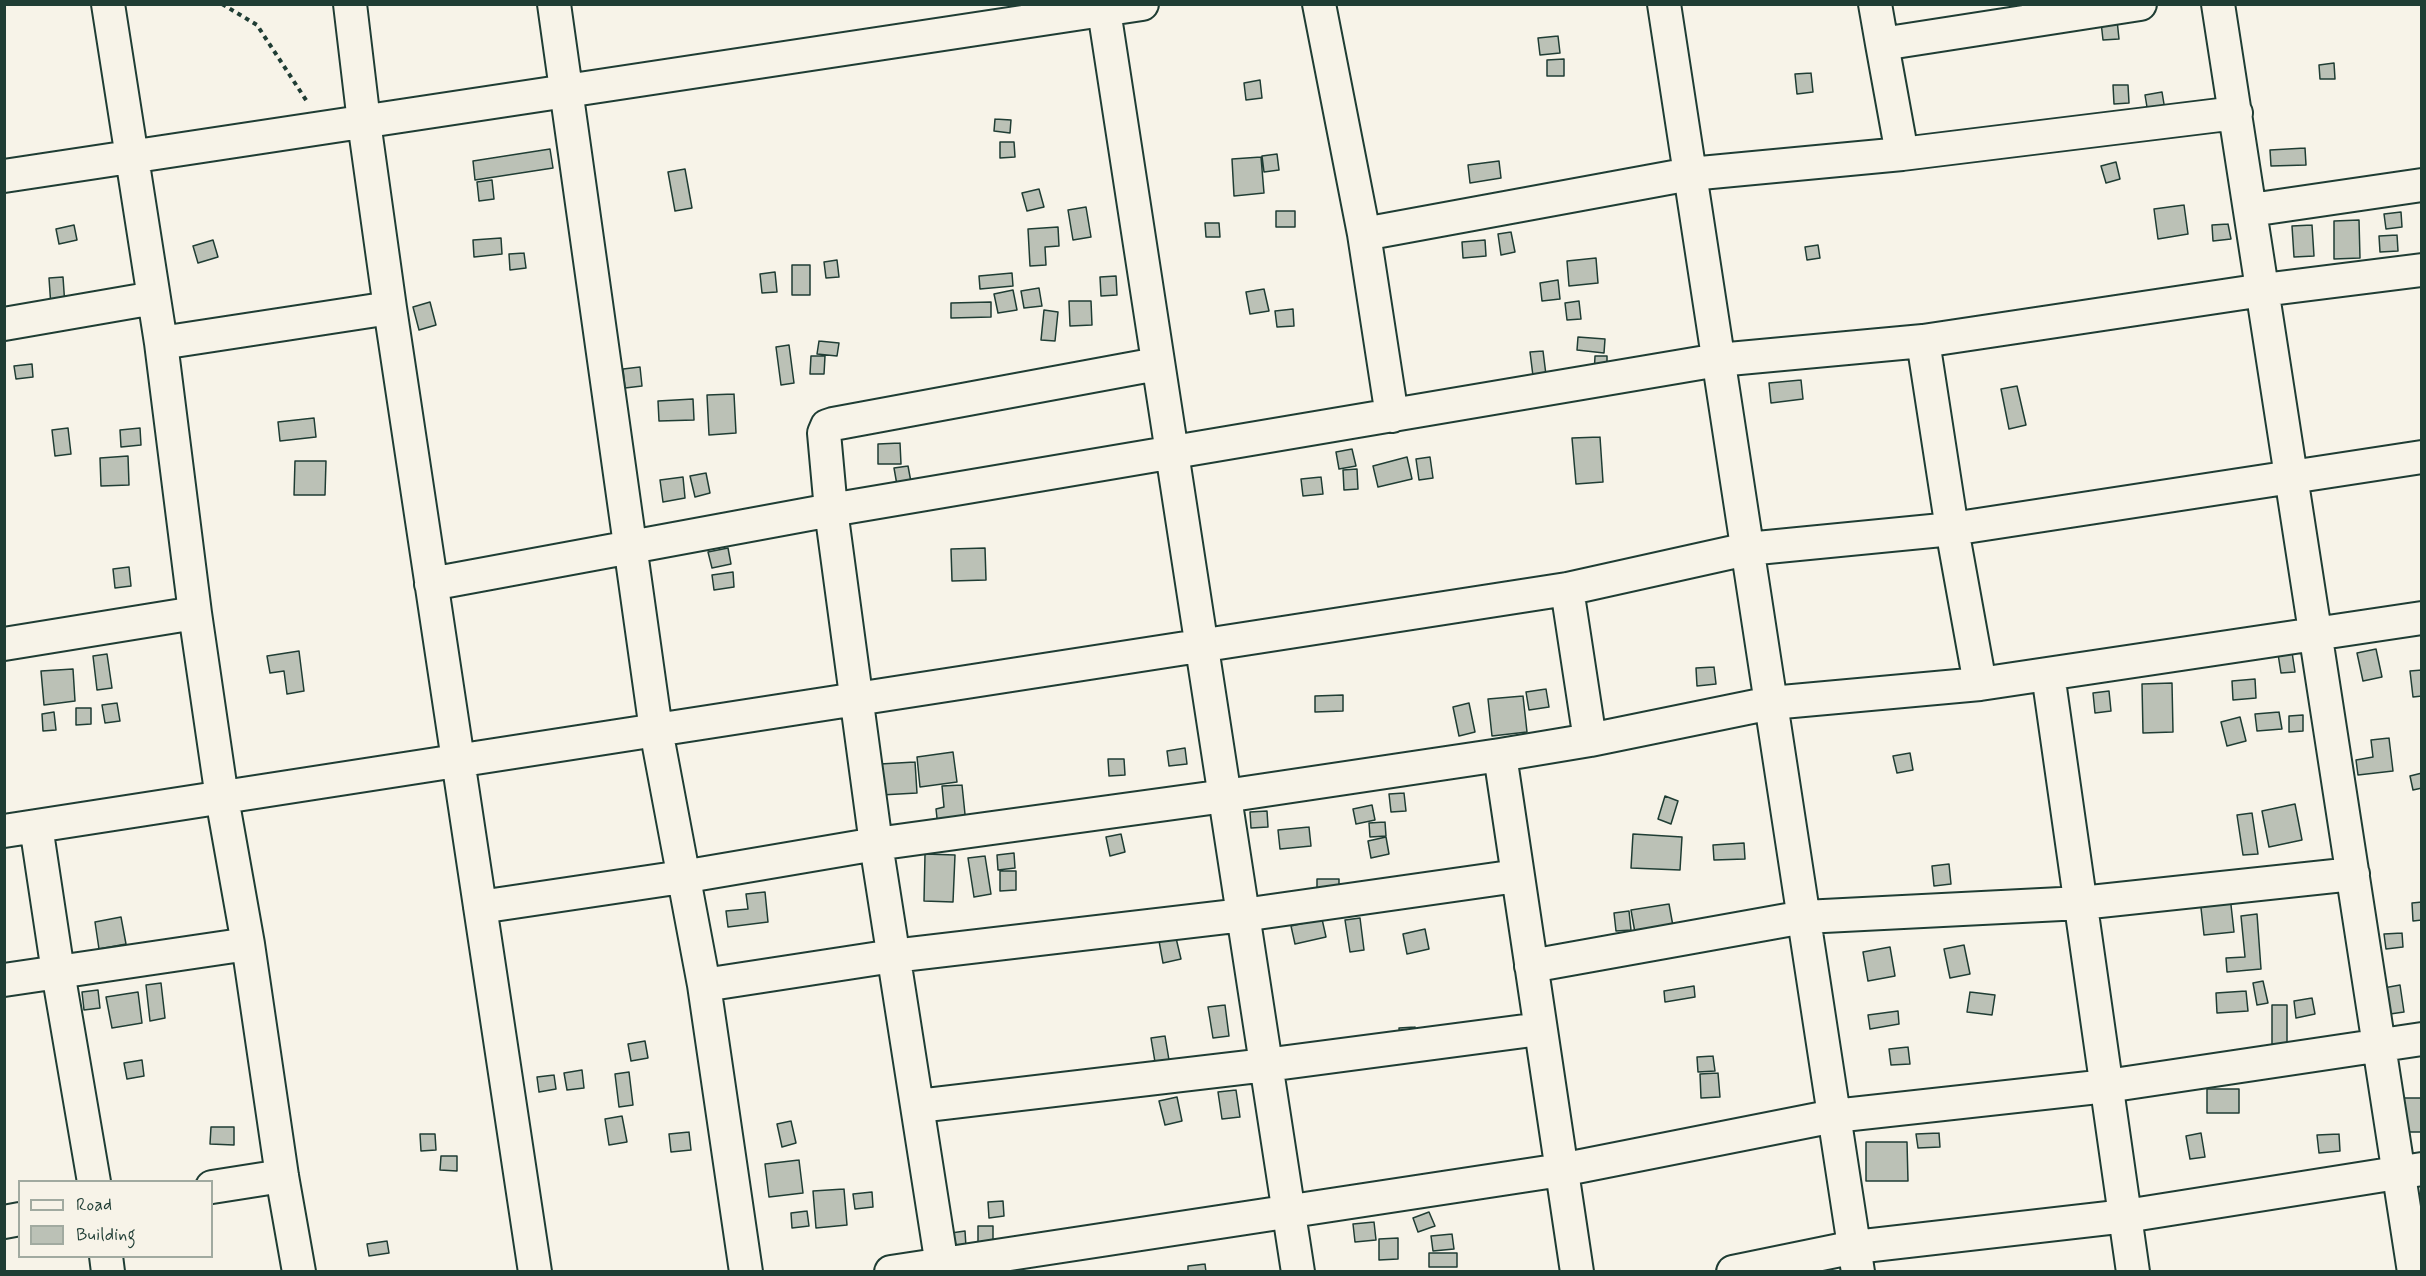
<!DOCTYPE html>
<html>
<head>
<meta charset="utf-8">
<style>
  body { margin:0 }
  #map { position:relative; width:2426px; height:1276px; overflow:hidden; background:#f7f3e8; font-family:Mynerve,sans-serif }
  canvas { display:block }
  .frame { position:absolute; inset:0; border:6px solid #1f3d34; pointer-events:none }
  .legend { position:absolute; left:18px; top:1180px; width:195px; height:78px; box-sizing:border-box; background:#f7f3e8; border:2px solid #a1aaa0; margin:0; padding:8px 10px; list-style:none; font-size:18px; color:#1f3d34 }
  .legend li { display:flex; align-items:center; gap:12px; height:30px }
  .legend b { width:30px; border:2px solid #a1aaa0 }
</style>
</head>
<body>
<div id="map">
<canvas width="2426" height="1276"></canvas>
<div class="frame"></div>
<ul class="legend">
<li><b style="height:8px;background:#f7f3e8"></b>Road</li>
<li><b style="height:16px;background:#bbc1b6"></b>Building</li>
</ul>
</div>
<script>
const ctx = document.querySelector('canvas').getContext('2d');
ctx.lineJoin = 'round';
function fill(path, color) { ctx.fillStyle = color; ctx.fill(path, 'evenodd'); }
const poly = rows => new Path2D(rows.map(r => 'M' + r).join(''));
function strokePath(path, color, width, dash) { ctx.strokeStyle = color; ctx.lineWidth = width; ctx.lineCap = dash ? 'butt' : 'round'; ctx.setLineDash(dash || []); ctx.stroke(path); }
const building = poly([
  [2117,20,2119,39,2103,40,2101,22,2117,20],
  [1558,36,1560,53,1540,55,1538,38,1558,36],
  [1564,59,1564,76,1547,76,1547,60,1564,59],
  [2334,63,2335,79,2320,79,2319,65,2334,63],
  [1811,73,1813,92,1797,94,1795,74,1811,73],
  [1260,80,1262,98,1246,100,1244,83,1260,80],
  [2113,85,2128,85,2129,103,2114,104,2113,85],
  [2162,92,2165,110,2148,113,2145,95,2162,92],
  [995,119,1011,120,1010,133,994,131,995,119],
  [1000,142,1014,142,1015,157,1000,158,1000,142],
  [2305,148,2306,165,2271,166,2270,150,2305,148],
  [550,149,553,168,475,180,473,161,550,149],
  [1277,154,1279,170,1264,172,1262,156,1277,154],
  [1261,157,1264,193,1234,196,1232,159,1261,157],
  [1499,161,1501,178,1470,183,1468,165,1499,161],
  [2116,162,2120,179,2106,183,2101,166,2116,162],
  [685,169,692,208,675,211,668,172,685,169],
  [492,180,494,199,479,201,477,182,492,180],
  [1039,189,1044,207,1027,211,1022,193,1039,189],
  [2184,205,2188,234,2158,239,2154,209,2184,205],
  [1086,207,1091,237,1073,240,1068,210,1086,207],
  [1276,211,1295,211,1295,227,1276,227,1276,211],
  [2401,212,2402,227,2386,229,2384,214,2401,212],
  [2359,220,2360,258,2334,259,2334,221,2359,220],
  [1205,223,1219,223,1220,237,1206,237,1205,223],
  [2228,224,2231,239,2213,241,2212,225,2228,224],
  [74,225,77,240,59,244,56,229,74,225],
  [2312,225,2314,256,2294,257,2292,226,2312,225],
  [1058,227,1059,246,1045,247,1046,265,1030,266,1028,229,1058,227],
  [1511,232,1515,252,1501,255,1498,234,1511,232],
  [2397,235,2398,251,2380,252,2379,236,2397,235],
  [501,238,502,254,474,257,473,240,501,238],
  [213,240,218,257,198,263,193,246,213,240],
  [1485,240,1486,256,1463,258,1462,242,1485,240],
  [1818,245,1820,258,1807,260,1805,247,1818,245],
  [524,253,526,268,510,270,509,254,524,253],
  [1596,258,1598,283,1569,286,1567,261,1596,258],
  [837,260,839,277,826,278,824,262,837,260],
  [792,265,810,265,810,295,792,295,792,265],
  [775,272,777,292,762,293,760,274,775,272],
  [1012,273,1013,286,980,289,979,276,1012,273],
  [1116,276,1117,295,1101,296,1100,277,1116,276],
  [63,277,65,306,51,307,49,278,63,277],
  [1558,280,1560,299,1542,301,1540,283,1558,280],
  [1039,288,1042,306,1024,308,1021,291,1039,288],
  [1264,289,1269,311,1250,314,1246,292,1264,289],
  [1013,290,1017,310,998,313,994,294,1013,290],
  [1069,301,1091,301,1092,325,1070,326,1069,301],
  [1579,301,1581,319,1567,320,1565,303,1579,301],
  [430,302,436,325,419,330,413,307,430,302],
  [991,302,991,317,951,318,951,303,991,302],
  [1293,309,1294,326,1277,327,1275,311,1293,309],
  [1044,310,1058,312,1055,341,1041,340,1044,310],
  [1578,337,1605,339,1604,353,1577,350,1578,337],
  [819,341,839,343,837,356,817,354,819,341],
  [789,345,794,383,781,385,776,347,789,345],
  [1543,351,1547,383,1534,384,1530,352,1543,351],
  [811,356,825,356,824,374,810,374,811,356],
  [1595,356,1607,356,1607,376,1594,376,1595,356],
  [32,364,33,377,16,379,14,366,32,364],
  [640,367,642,386,625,388,623,369,640,367],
  [1801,380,1803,399,1771,403,1769,383,1801,380],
  [2017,386,2026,425,2009,429,2001,389,2017,386],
  [734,394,736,433,709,435,707,395,734,394],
  [693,399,694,420,659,421,658,401,693,399],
  [314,418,316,437,280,441,278,422,314,418],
  [68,428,71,454,55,456,52,430,68,428],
  [140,428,141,445,121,447,120,430,140,428],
  [1600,437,1603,482,1576,484,1572,438,1600,437],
  [900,443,901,464,878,464,878,444,900,443],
  [1352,449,1356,466,1339,469,1336,452,1352,449],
  [128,456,129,485,101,486,100,458,128,456],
  [1407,457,1412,479,1378,487,1373,466,1407,457],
  [1430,457,1433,478,1419,480,1416,459,1430,457],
  [295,461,326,461,325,495,294,495,295,461],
  [908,466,911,482,897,485,894,468,908,466],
  [1357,469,1358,489,1344,490,1343,470,1357,469],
  [706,473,710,493,695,497,690,476,706,473],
  [683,477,685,498,663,502,660,480,683,477],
  [1321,477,1323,494,1303,496,1301,479,1321,477],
  [728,548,731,564,712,568,708,552,728,548],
  [985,548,986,580,952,581,951,549,985,548],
  [129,567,131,586,115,588,113,569,129,567],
  [733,572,734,587,714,590,712,575,733,572],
  [2376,649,2382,677,2363,681,2357,653,2376,649],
  [299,651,304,691,287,694,284,671,270,673,267,656,299,651],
  [2292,652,2295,672,2281,673,2278,654,2292,652],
  [107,654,112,688,97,690,93,656,107,654],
  [1714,667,1716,684,1697,686,1696,668,1714,667],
  [73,669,75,701,44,705,41,671,73,669],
  [2422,670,2422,696,2413,697,2410,671,2422,670],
  [2255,679,2256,698,2233,700,2232,681,2255,679],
  [2172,683,2173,732,2143,733,2142,684,2172,683],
  [1546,689,1549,707,1529,710,1526,692,1546,689],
  [2109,691,2111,711,2095,713,2093,693,2109,691],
  [1343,695,1343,711,1315,712,1315,696,1343,695],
  [1523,696,1527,732,1492,736,1488,699,1523,696],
  [117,703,120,721,105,723,102,705,117,703],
  [1469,703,1475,732,1459,736,1453,707,1469,703],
  [76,708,91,708,91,724,76,725,76,708],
  [54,712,56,730,43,731,42,714,54,712],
  [2279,712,2282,729,2257,731,2255,714,2279,712],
  [2303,715,2303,731,2289,732,2289,716,2303,715],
  [2240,717,2246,741,2227,746,2221,722,2240,717],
  [2389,738,2393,771,2358,775,2356,760,2373,757,2371,740,2389,738],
  [1185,748,1187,764,1169,766,1167,751,1185,748],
  [953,752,957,782,920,787,917,757,953,752],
  [1910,753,1913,770,1897,773,1893,756,1910,753],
  [1108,759,1124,759,1125,775,1109,776,1108,759],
  [915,762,917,793,881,795,880,764,915,762],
  [2422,773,2422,788,2413,790,2410,776,2422,773],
  [962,785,966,824,938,827,936,809,944,807,942,786,962,785],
  [1404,793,1406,811,1391,812,1389,794,1404,793],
  [1665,796,1678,801,1671,824,1658,819,1665,796],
  [2295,804,2302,840,2269,847,2262,811,2295,804],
  [1372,805,1375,820,1356,824,1353,809,1372,805],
  [1267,811,1268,827,1251,828,1250,812,1267,811],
  [2252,813,2258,854,2243,855,2237,815,2252,813],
  [1385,822,1386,836,1370,837,1369,823,1385,822],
  [1309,827,1311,846,1280,849,1278,830,1309,827],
  [1121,834,1125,852,1110,856,1106,837,1121,834],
  [1633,834,1682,837,1680,870,1631,868,1633,834],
  [1386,837,1389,854,1371,858,1368,841,1386,837],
  [1744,843,1745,859,1714,860,1713,845,1744,843],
  [1014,853,1015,868,998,870,997,855,1014,853],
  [925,854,955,855,953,902,924,901,925,854],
  [985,856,991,894,974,897,968,858,985,856],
  [1949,864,1951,884,1934,886,1932,866,1949,864],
  [1000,871,1016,871,1016,890,1000,891,1000,871],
  [1317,879,1339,879,1339,895,1317,895,1317,879],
  [765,892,768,922,728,927,726,911,748,909,746,894,765,892],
  [2230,896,2234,932,2204,935,2200,899,2230,896],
  [2422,902,2422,920,2413,921,2412,903,2422,902],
  [1669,904,1675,937,1637,944,1631,910,1669,904],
  [1629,911,1631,930,1616,931,1614,913,1629,911],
  [2257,914,2261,969,2227,972,2226,958,2245,957,2241,916,2257,914],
  [121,917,126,944,99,949,95,922,121,917],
  [1360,918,1364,950,1350,952,1345,920,1360,918],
  [1322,919,1326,937,1295,944,1291,926,1322,919],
  [1425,929,1429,949,1407,954,1403,934,1425,929],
  [2402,933,2403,947,2386,949,2384,934,2402,933],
  [1176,938,1181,959,1163,963,1159,941,1176,938],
  [1964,945,1970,974,1950,978,1944,949,1964,945],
  [1890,947,1895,976,1868,981,1863,952,1890,947],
  [2263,981,2268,1003,2257,1005,2253,983,2263,981],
  [161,983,165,1018,150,1021,146,985,161,983],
  [2400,985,2404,1012,2383,1015,2378,989,2400,985],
  [1694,986,1695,997,1665,1002,1664,991,1694,986],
  [98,990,100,1008,84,1010,82,992,98,990],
  [2246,991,2248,1011,2217,1013,2216,993,2246,991],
  [138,992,142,1023,112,1028,106,997,138,992],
  [1970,992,1995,995,1992,1015,1967,1012,1970,992],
  [2312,998,2315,1014,2296,1018,2294,1001,2312,998],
  [1225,1005,1229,1036,1213,1038,1208,1007,1225,1005],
  [2272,1005,2287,1005,2287,1044,2272,1044,2272,1005],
  [1898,1011,1899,1024,1870,1029,1868,1015,1898,1011],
  [1415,1027,1416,1041,1400,1041,1399,1028,1415,1027],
  [1165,1036,1169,1060,1155,1062,1151,1038,1165,1036],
  [645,1041,648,1058,631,1061,628,1044,645,1041],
  [1908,1047,1910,1064,1891,1065,1889,1049,1908,1047],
  [1713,1056,1715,1071,1698,1072,1697,1057,1713,1056],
  [142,1060,144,1076,127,1079,124,1063,142,1060],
  [582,1070,584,1088,567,1090,564,1073,582,1070],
  [629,1072,633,1105,619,1107,615,1074,629,1072],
  [1718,1073,1720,1097,1701,1098,1700,1074,1718,1073],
  [554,1075,556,1089,539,1092,537,1077,554,1075],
  [2207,1089,2239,1089,2239,1113,2207,1113,2207,1089],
  [1236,1090,1240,1117,1222,1119,1218,1092,1236,1090],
  [1177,1097,1182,1121,1165,1125,1159,1101,1177,1097],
  [2403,1098,2422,1098,2422,1132,2403,1132,2403,1098],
  [622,1116,627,1142,609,1145,605,1119,622,1116],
  [791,1121,796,1143,782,1147,777,1124,791,1121],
  [211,1127,234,1127,234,1145,210,1144,211,1127],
  [689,1132,691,1150,671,1152,669,1134,689,1132],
  [1939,1133,1940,1147,1918,1148,1916,1134,1939,1133],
  [2201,1133,2205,1157,2190,1159,2186,1136,2201,1133],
  [420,1134,435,1134,436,1150,421,1151,420,1134],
  [2339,1134,2340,1151,2319,1153,2317,1135,2339,1134],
  [1866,1142,1907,1142,1908,1181,1866,1181,1866,1142],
  [441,1156,457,1156,457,1171,440,1170,441,1156],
  [799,1160,803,1193,769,1197,765,1164,799,1160],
  [844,1189,847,1225,816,1228,813,1191,844,1189],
  [872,1192,873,1207,855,1209,853,1194,872,1192],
  [1003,1201,1004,1216,989,1218,988,1202,1003,1201],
  [807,1211,809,1226,792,1228,791,1213,807,1211],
  [1429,1212,1435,1226,1418,1232,1413,1218,1429,1212],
  [1374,1222,1376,1240,1355,1242,1353,1224,1374,1222],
  [978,1226,993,1226,993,1243,978,1243,978,1226],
  [965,1231,966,1247,952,1249,951,1233,965,1231],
  [1452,1234,1454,1249,1433,1251,1431,1236,1452,1234],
  [1398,1238,1398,1259,1379,1260,1379,1239,1398,1238],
  [387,1241,389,1253,369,1256,367,1244,387,1241],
  [1429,1253,1457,1253,1457,1267,1429,1267,1429,1253],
  [1205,1264,1206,1272,1188,1272,1188,1266,1205,1264]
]);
const path = poly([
  [222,4,257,25,308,103]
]);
const street = poly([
  [108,4,161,343,195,613,222,798,248,944,282,1176,299,1272],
  [350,4,364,122,390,308,535,1272],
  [554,4,656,730,704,985,746,1272],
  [1103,4,1298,1272],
  [1319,4,1364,234,1392,416],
  [1664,4,1858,1272],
  [1875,4,1882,44,2140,4],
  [2218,4,2414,1272],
  [1882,44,1902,154],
  [4,176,1142,4],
  [2251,210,2422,185],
  [1364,234,1690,174,1902,154,2236,113],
  [4,324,154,298],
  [1923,341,1952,529,1980,684],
  [161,343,390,308],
  [431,584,831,510,1718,360,1923,341,2263,290,2422,270],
  [1567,589,1590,740],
  [4,644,195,613],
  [2048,674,2133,1272],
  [1500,755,1577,1272],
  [36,826,58,972,94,1182],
  [4,831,1567,589,1747,549,1952,529,2422,457],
  [480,907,682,877,876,844,1225,796,1500,755,1590,740,1771,703,1980,684,2422,618],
  [1531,966,1804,917,2081,903,2353,874],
  [4,980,248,944],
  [704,985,893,956,1243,915,1517,876],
  [918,1106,1266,1065,1540,1029],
  [212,1187,282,1176],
  [4,1222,20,1219],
  [106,1256,108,1272],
  [891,1272,1561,1170,1834,1116,2107,1086,2422,1039],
  [943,1272,876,844,831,510,824,433,827,426,833,424,1157,364],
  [1733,1272,1855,1247,2126,1216,2422,1169]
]);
fill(building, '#bbc1b6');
strokePath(building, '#1f3d34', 1.5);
strokePath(street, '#1f3d34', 36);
strokePath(path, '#1f3d34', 4, [4.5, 4.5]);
strokePath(street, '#f7f3e8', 32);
</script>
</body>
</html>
